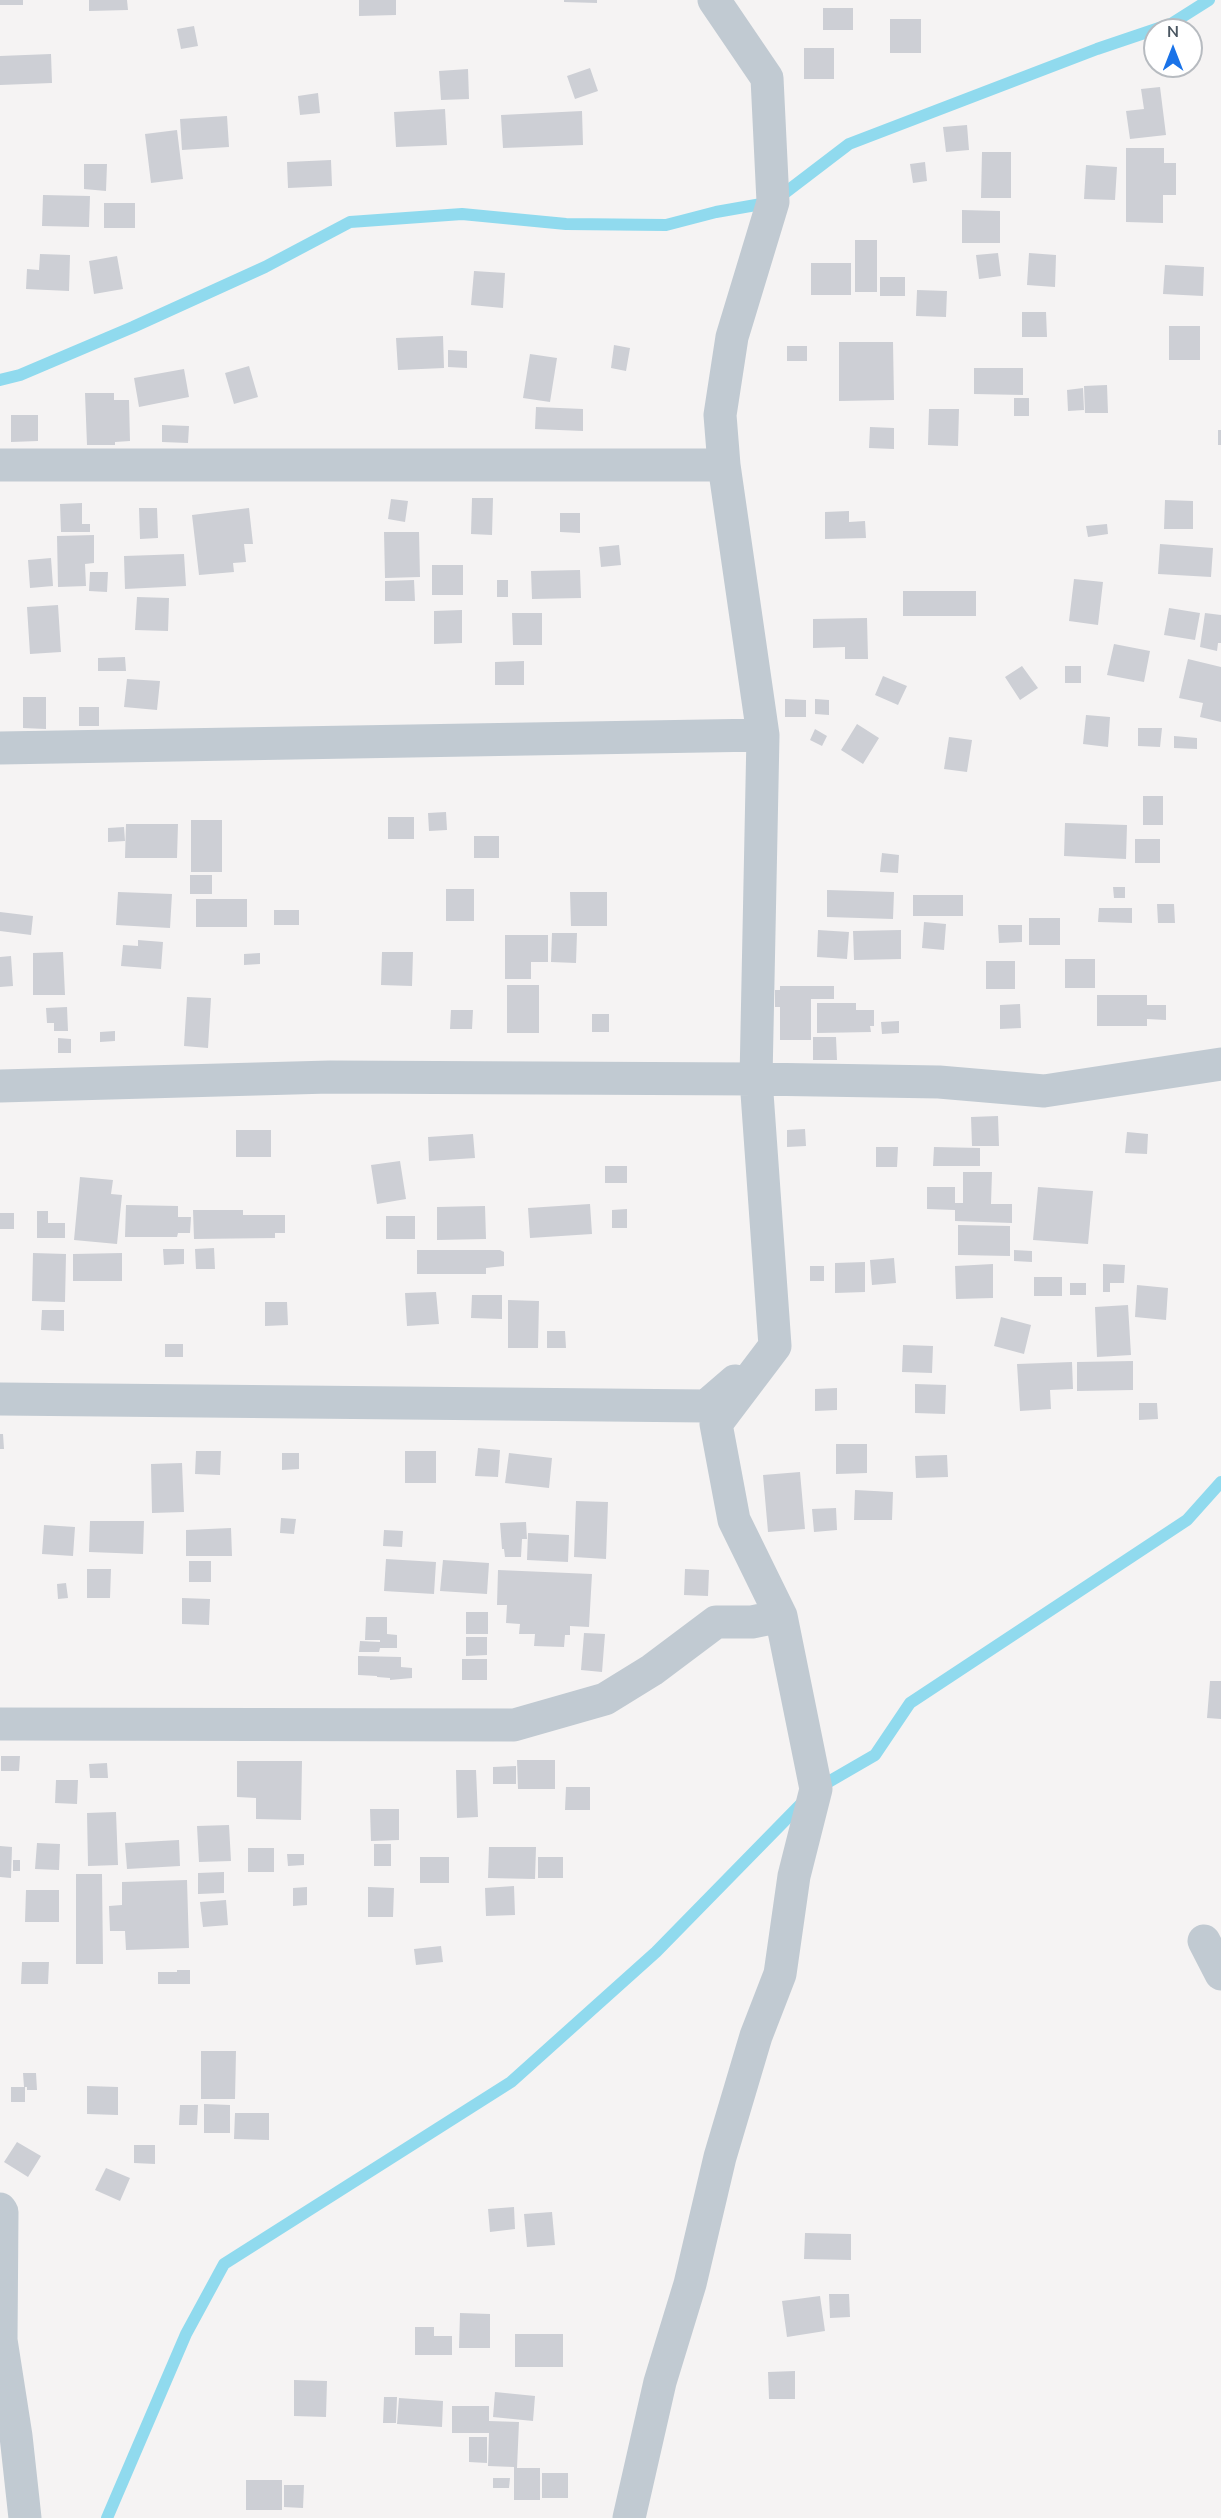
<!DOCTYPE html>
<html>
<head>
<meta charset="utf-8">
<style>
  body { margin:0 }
  #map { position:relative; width:1221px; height:2518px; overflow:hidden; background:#f5f3f3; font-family:"Nunito Sans",sans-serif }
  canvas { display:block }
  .north { position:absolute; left:1143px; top:18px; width:60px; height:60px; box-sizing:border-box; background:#fff; border:2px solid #b7bbc0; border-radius:50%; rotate:0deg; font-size:16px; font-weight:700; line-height:24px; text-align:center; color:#4a5661 }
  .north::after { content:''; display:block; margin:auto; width:21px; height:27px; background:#1a73e8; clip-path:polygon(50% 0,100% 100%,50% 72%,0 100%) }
</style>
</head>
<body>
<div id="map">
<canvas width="1221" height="2518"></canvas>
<div class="north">N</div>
</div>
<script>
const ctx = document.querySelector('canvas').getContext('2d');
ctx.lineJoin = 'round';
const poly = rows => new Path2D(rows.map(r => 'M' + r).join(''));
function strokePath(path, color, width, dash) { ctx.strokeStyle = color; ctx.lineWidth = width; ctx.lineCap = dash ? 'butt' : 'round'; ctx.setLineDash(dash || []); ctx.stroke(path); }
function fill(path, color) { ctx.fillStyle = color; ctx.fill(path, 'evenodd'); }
const stream = poly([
  [0,380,20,375,133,327,265,267,350,222,462,214,566,224,666,225,716,212,773,202,849,144,1097,49,1171,24,1209,0],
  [818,1788,875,1755,910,1703,1187,1520,1221,1482],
  [107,2518,186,2334,224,2264,511,2082,656,1952,803,1802]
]);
const building = poly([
  [0,0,23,0,23,5,0,5],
  [89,0,127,0,128,10,89,11],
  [359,0,396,0,396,15,359,16],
  [564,0,597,0,597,3,564,2],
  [823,8,853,8,853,30,823,30],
  [890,19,921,19,921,53,890,53],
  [194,26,198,46,181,49,177,29],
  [804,48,834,48,834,79,804,79],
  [51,54,52,83,0,85,0,56],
  [590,68,598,91,575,99,567,76],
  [468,69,469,99,441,100,439,71],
  [1160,87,1166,135,1130,139,1126,111,1144,109,1141,89],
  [318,93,320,113,300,115,298,96],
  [445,109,447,145,396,147,394,112],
  [582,111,583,145,503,148,501,115],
  [227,116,229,147,182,150,180,119],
  [967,125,969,150,946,152,943,127],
  [177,130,183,179,151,183,145,134],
  [1126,148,1164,148,1164,163,1176,163,1176,195,1163,195,1163,223,1126,222],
  [982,152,1011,152,1011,198,981,198],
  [331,160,332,186,288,188,287,162],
  [925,162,927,181,913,183,910,164],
  [84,164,107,164,106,191,84,189],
  [1086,165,1117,167,1115,200,1084,199],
  [43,195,90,196,89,227,42,226],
  [104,203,135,203,135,228,104,228],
  [962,210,1000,211,1000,243,962,243],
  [855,240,877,240,877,292,855,292],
  [998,253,1001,276,979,279,976,255],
  [1029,253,1056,255,1055,287,1027,285],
  [40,254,70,255,69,291,26,289,27,269,39,270],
  [117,256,123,289,94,294,89,261],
  [811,263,851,263,851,295,811,295],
  [1165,265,1204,267,1203,296,1163,294],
  [474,271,505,273,503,308,471,305],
  [880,277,905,277,905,296,880,296],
  [917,290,947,291,946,317,916,316],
  [1022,312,1046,312,1047,337,1022,337],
  [1169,326,1200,326,1200,360,1169,360],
  [443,336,444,368,398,370,396,338],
  [839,342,893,342,894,400,839,401],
  [614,345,630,348,626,371,611,368],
  [787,346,807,346,807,361,787,361],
  [448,350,467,351,467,368,448,367],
  [530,354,557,358,550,402,523,398],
  [249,366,258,397,234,404,225,373],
  [974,368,1023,368,1023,395,974,394],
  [184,369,189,397,139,407,134,378],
  [1107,385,1108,413,1085,413,1084,386],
  [1083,388,1084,410,1068,411,1067,390],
  [85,393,114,393,114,400,129,400,130,441,115,442,115,445,87,445],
  [1014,398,1029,398,1029,416,1014,416],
  [536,407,583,409,583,431,535,429],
  [929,409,959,409,958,446,928,445],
  [11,415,38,415,38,441,11,442],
  [162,425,189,426,188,443,162,442],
  [870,427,894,428,894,449,869,448],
  [1218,430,1221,430,1221,445,1218,445],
  [472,498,493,498,492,535,471,534],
  [391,499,408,501,405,522,388,519],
  [1165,500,1193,501,1193,529,1164,529],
  [82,503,82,524,90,524,90,532,61,532,60,504],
  [139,508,157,508,158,538,140,539],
  [249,508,253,544,244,544,246,562,233,563,234,572,199,575,192,515],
  [849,511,849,522,865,521,866,538,825,539,825,512],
  [560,513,580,513,580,533,560,532],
  [1107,524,1108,534,1088,537,1086,526],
  [384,532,419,532,420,577,385,578],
  [94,535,94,563,85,564,86,586,58,587,57,536],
  [1160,544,1213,548,1211,577,1158,574],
  [619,545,621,565,601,567,599,547],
  [184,554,186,586,125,589,124,556],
  [51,558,53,586,30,588,28,560],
  [432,565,463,565,463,595,432,595],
  [580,570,581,598,532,599,531,571],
  [90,572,108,572,107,592,89,591],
  [1074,579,1103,582,1098,625,1069,621],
  [414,580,415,601,385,601,385,581],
  [497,580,508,580,508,597,497,597],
  [903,591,976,591,976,616,903,616],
  [137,597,169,598,168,631,135,630],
  [58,605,61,652,30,654,27,607],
  [1169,608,1200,613,1195,640,1164,635],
  [462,610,462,643,434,644,434,611],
  [512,613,542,613,542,645,513,645],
  [1205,613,1221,615,1221,643,1218,643,1217,651,1200,647],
  [867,618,868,659,845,659,845,647,813,648,813,619],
  [1114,644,1150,651,1144,682,1107,675],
  [125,657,126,671,98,671,98,658],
  [1188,659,1221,667,1221,722,1200,717,1203,703,1179,698],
  [524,661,524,685,495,685,495,662],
  [1022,666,1038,688,1020,700,1005,677],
  [1065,666,1081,666,1081,683,1065,683],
  [883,676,907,686,898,705,875,695],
  [127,679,160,681,157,710,124,707],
  [23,697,46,697,46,729,23,728],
  [785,699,806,700,806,717,785,717],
  [815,699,829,700,829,715,815,714],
  [79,707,99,707,99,726,79,726],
  [1086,715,1110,717,1108,747,1083,744],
  [857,724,879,738,863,764,841,750],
  [1138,728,1162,728,1160,747,1138,746],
  [815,729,827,736,822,746,810,740],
  [1174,736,1197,738,1197,749,1174,748],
  [949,737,972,740,967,772,944,769],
  [1143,796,1163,796,1163,825,1143,825],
  [446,812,447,830,429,831,428,813],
  [388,817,414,817,414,839,388,839],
  [191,820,222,820,222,872,191,872],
  [1065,823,1127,825,1126,859,1064,856],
  [126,824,178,824,177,858,125,858],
  [124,827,125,841,108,842,108,828],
  [474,836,499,836,499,858,474,858],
  [1135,839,1160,839,1160,863,1135,863],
  [882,853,899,855,898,873,880,872],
  [190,875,212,875,212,894,190,894],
  [1113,887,1125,887,1125,898,1114,898],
  [446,889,474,889,474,921,446,921],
  [827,890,894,892,893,919,827,917],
  [118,892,172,894,170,928,116,925],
  [570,892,607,892,607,926,571,926],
  [913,895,963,895,963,916,913,916],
  [196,899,247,899,247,927,196,927],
  [1157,904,1174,904,1175,923,1158,923],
  [1099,908,1132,908,1132,923,1098,922],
  [274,910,299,910,299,925,274,925],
  [0,912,33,916,31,935,0,931],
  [1029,918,1060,918,1060,945,1029,945],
  [924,922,946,924,944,950,922,948],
  [998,925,1022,925,1022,942,999,943],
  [818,930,849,932,847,959,817,957],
  [901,930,901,959,854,960,853,931],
  [552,933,577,933,576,963,551,962],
  [505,935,548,935,548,962,531,962,531,979,505,979],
  [138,940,163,942,161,969,121,966,123,945,138,946],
  [63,952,65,995,33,995,33,953],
  [382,952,413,952,412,986,381,985],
  [260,953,260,964,244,965,244,954],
  [11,956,13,986,0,987,0,957],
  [1065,959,1095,959,1095,988,1065,988],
  [986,961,1015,961,1015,989,986,989],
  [507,985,539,985,539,1033,507,1033],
  [780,986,834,986,834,999,811,999,811,1040,780,1040,780,1007,775,1007,775,990,780,990],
  [1097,995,1147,995,1147,1005,1166,1005,1166,1020,1147,1019,1147,1026,1097,1026],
  [187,997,211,998,208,1048,184,1046],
  [817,1003,856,1003,856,1010,874,1010,874,1026,870,1026,871,1032,817,1033],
  [1020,1004,1021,1028,1000,1029,1000,1005],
  [67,1007,68,1031,54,1031,54,1023,47,1023,46,1008],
  [451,1010,473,1010,472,1029,450,1029],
  [592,1014,609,1014,609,1032,592,1032],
  [899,1021,899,1033,882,1034,881,1022],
  [115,1031,115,1041,100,1042,100,1032],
  [813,1037,836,1037,837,1060,813,1060],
  [58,1038,71,1039,71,1053,58,1053],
  [998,1116,999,1146,972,1146,971,1117],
  [805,1129,806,1146,787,1147,787,1130],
  [236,1130,271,1130,271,1157,236,1157],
  [1127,1132,1148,1134,1147,1154,1125,1153],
  [473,1134,475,1158,429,1161,428,1137],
  [876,1147,898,1147,897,1167,876,1167],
  [934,1147,980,1148,980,1166,933,1166],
  [400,1161,406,1199,377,1204,371,1165],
  [605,1166,627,1166,627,1183,605,1183],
  [963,1172,992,1172,991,1204,1012,1204,1012,1223,955,1221,955,1210,927,1209,927,1187,955,1187,955,1203,963,1203],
  [80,1177,113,1180,111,1194,122,1195,117,1244,74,1240],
  [1038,1187,1093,1191,1088,1244,1033,1240],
  [590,1204,592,1234,530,1238,528,1208],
  [126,1205,178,1206,178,1217,191,1217,190,1233,178,1233,177,1237,125,1237],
  [485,1206,486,1239,437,1240,437,1207],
  [627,1209,627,1228,612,1228,612,1210],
  [193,1210,243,1210,243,1215,285,1215,285,1233,275,1233,275,1238,194,1239],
  [37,1211,48,1211,48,1223,65,1223,65,1238,37,1238],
  [0,1213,14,1213,14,1229,0,1229],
  [386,1216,415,1216,415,1239,386,1239],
  [958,1225,1010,1226,1010,1256,958,1255],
  [214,1248,215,1269,196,1269,195,1249],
  [163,1249,184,1249,184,1264,164,1265],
  [417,1250,500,1250,504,1252,504,1266,486,1268,486,1274,417,1274],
  [1014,1250,1032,1251,1032,1262,1014,1261],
  [33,1253,66,1254,65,1302,32,1301],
  [122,1253,122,1281,73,1281,73,1254],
  [894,1258,896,1283,872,1285,870,1260],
  [865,1262,865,1292,835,1293,835,1263],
  [993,1264,993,1298,956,1299,955,1266],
  [1103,1264,1125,1265,1124,1283,1110,1283,1110,1292,1103,1292],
  [810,1266,824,1266,824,1281,810,1281],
  [1034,1277,1062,1277,1062,1296,1034,1296],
  [1070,1283,1086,1283,1086,1295,1070,1295],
  [1137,1285,1168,1288,1166,1320,1135,1317],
  [436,1292,439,1324,407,1326,405,1293],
  [472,1295,502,1295,502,1319,471,1318],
  [508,1300,539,1301,538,1348,508,1348],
  [265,1302,287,1302,288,1325,265,1326],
  [1128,1305,1131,1355,1097,1357,1095,1307],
  [42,1310,64,1310,64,1331,41,1330],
  [1001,1317,1031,1325,1024,1354,994,1346],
  [547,1331,565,1331,566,1348,547,1348],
  [165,1344,183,1344,183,1357,165,1357],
  [903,1345,933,1346,932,1373,902,1372],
  [1133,1361,1133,1390,1077,1391,1077,1362],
  [1072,1362,1073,1389,1050,1390,1051,1409,1020,1411,1017,1364],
  [915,1384,946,1385,945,1414,915,1413],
  [837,1388,837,1410,815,1411,815,1389],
  [1139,1403,1157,1403,1158,1419,1139,1420],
  [0,1434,3,1434,4,1449,0,1449],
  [836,1444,867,1444,867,1473,836,1474],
  [478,1448,500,1450,498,1477,475,1476],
  [196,1451,221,1451,220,1475,195,1474],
  [405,1451,436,1451,436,1483,405,1483],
  [282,1453,299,1453,299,1469,282,1470],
  [509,1453,552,1458,549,1488,505,1483],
  [947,1455,948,1477,916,1478,915,1456],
  [182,1463,184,1512,152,1513,151,1464],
  [800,1472,805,1529,768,1532,763,1475],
  [855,1490,893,1492,892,1520,854,1520],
  [576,1501,608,1502,606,1559,574,1557],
  [836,1508,837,1530,814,1532,812,1509],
  [281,1518,296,1519,294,1534,280,1533],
  [90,1521,144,1521,143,1554,89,1552],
  [526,1522,527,1539,522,1539,521,1557,505,1557,504,1549,502,1549,500,1523],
  [44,1525,75,1527,73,1556,42,1554],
  [231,1528,232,1556,186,1556,186,1530],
  [384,1530,403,1531,402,1547,383,1546],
  [528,1533,569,1535,568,1562,527,1560],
  [386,1559,436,1562,434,1594,384,1591],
  [443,1560,489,1563,487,1594,440,1591],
  [189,1561,211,1561,211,1582,189,1582],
  [87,1569,111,1569,110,1598,87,1598],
  [685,1569,709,1570,708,1596,684,1595],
  [498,1570,592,1574,589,1627,570,1626,570,1635,565,1635,564,1647,534,1646,535,1634,519,1634,520,1624,506,1623,507,1605,497,1605],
  [66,1583,68,1598,58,1599,57,1584],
  [182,1598,210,1599,209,1625,182,1624],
  [466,1612,488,1612,488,1634,466,1634],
  [366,1617,387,1617,387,1634,397,1635,397,1648,380,1648,379,1652,359,1652,360,1641,380,1642,380,1640,365,1640],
  [584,1633,605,1634,602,1672,581,1670],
  [466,1637,487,1637,487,1655,466,1656],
  [358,1656,401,1657,401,1667,412,1668,412,1678,390,1680,390,1678,377,1677,377,1676,358,1675],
  [462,1659,487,1659,487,1680,462,1680],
  [1210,1681,1221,1681,1221,1719,1207,1718],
  [1,1756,20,1756,19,1771,1,1771],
  [517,1760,555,1760,555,1789,518,1789],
  [237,1761,302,1761,301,1820,256,1819,256,1798,237,1797],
  [107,1763,108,1778,90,1778,89,1764],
  [516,1766,516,1784,493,1784,493,1767],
  [456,1770,476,1770,478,1817,457,1818],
  [56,1780,78,1780,77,1804,55,1803],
  [566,1787,590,1787,590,1810,565,1810],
  [370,1809,399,1809,399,1840,371,1841],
  [116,1812,118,1865,88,1866,87,1813],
  [229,1825,231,1861,199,1862,197,1826],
  [179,1840,180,1866,127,1869,125,1843],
  [37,1843,60,1844,59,1870,35,1869],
  [374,1844,391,1844,391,1866,374,1866],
  [0,1846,12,1847,11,1878,0,1877],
  [489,1847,536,1847,535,1879,488,1878],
  [248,1848,274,1848,274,1872,248,1872],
  [287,1854,304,1854,304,1865,288,1866],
  [420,1857,449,1857,449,1883,420,1883],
  [538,1857,563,1857,563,1878,538,1878],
  [13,1860,20,1860,20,1871,13,1871],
  [224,1872,224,1893,198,1894,198,1873],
  [76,1874,102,1874,103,1964,76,1964],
  [187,1880,189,1948,126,1950,125,1931,110,1931,109,1906,122,1905,122,1882],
  [514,1886,515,1915,486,1916,485,1888],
  [307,1887,307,1905,293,1906,293,1888],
  [368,1887,394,1888,393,1917,368,1917],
  [26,1890,59,1890,59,1922,25,1922],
  [226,1900,228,1925,203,1927,200,1902],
  [441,1946,443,1962,416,1965,414,1949],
  [22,1962,49,1962,48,1984,21,1984],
  [177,1970,190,1970,190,1984,158,1984,158,1972,177,1972],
  [201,2051,236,2051,235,2099,201,2099],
  [23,2073,36,2073,37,2090,27,2090,27,2087,24,2087],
  [87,2086,118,2087,118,2115,87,2114],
  [11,2087,25,2087,25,2102,11,2102],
  [204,2104,230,2105,230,2133,204,2133],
  [180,2105,198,2105,197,2125,179,2125],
  [235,2113,269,2113,269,2140,234,2139],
  [17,2142,41,2156,28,2177,4,2162],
  [134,2145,155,2145,155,2164,134,2163],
  [106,2168,130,2178,120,2201,95,2190],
  [514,2207,515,2229,490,2232,488,2209],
  [552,2212,555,2245,527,2247,524,2214],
  [805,2233,851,2234,851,2260,804,2259],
  [829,2294,849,2294,850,2317,830,2318],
  [820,2296,825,2331,787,2337,782,2301],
  [460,2313,490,2314,490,2348,459,2348],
  [415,2327,434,2327,434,2336,452,2336,452,2355,415,2355],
  [515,2334,563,2334,563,2367,515,2367],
  [795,2371,795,2399,769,2399,768,2372],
  [294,2380,327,2381,326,2417,294,2416],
  [495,2392,535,2396,533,2421,493,2417],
  [384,2397,397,2397,396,2423,383,2423],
  [399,2398,443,2401,442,2427,397,2424],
  [452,2406,489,2406,489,2421,519,2422,517,2468,540,2468,540,2500,514,2500,514,2467,488,2466,489,2433,452,2433],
  [469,2437,487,2437,487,2463,469,2462],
  [542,2473,568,2473,568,2498,542,2498],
  [493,2478,510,2478,509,2488,493,2488],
  [246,2480,282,2480,282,2510,246,2510],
  [284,2485,304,2485,303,2508,284,2507]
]);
const street = poly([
  [0,465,724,465],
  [0,748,763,735],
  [0,1086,330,1077,756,1079,939,1082,1044,1091,1221,1064],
  [0,1399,706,1406,735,1381],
  [0,1724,514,1725,605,1699,652,1670,716,1622,752,1622,781,1616],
  [1204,1941,1221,1974],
  [0,2209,2,2212,1,2340,16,2436,25,2518],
  [629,2518,660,2382,690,2284,720,2157,756,2036,780,1974,794,1876,816,1789,781,1616,734,1520,716,1424,775,1346,756,1079,763,735,724,465,720,415,732,337,773,202,767,78,714,0]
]);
strokePath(stream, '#90daee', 12);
fill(building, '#cdcfd5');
strokePath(street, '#c1cad2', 33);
</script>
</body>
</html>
